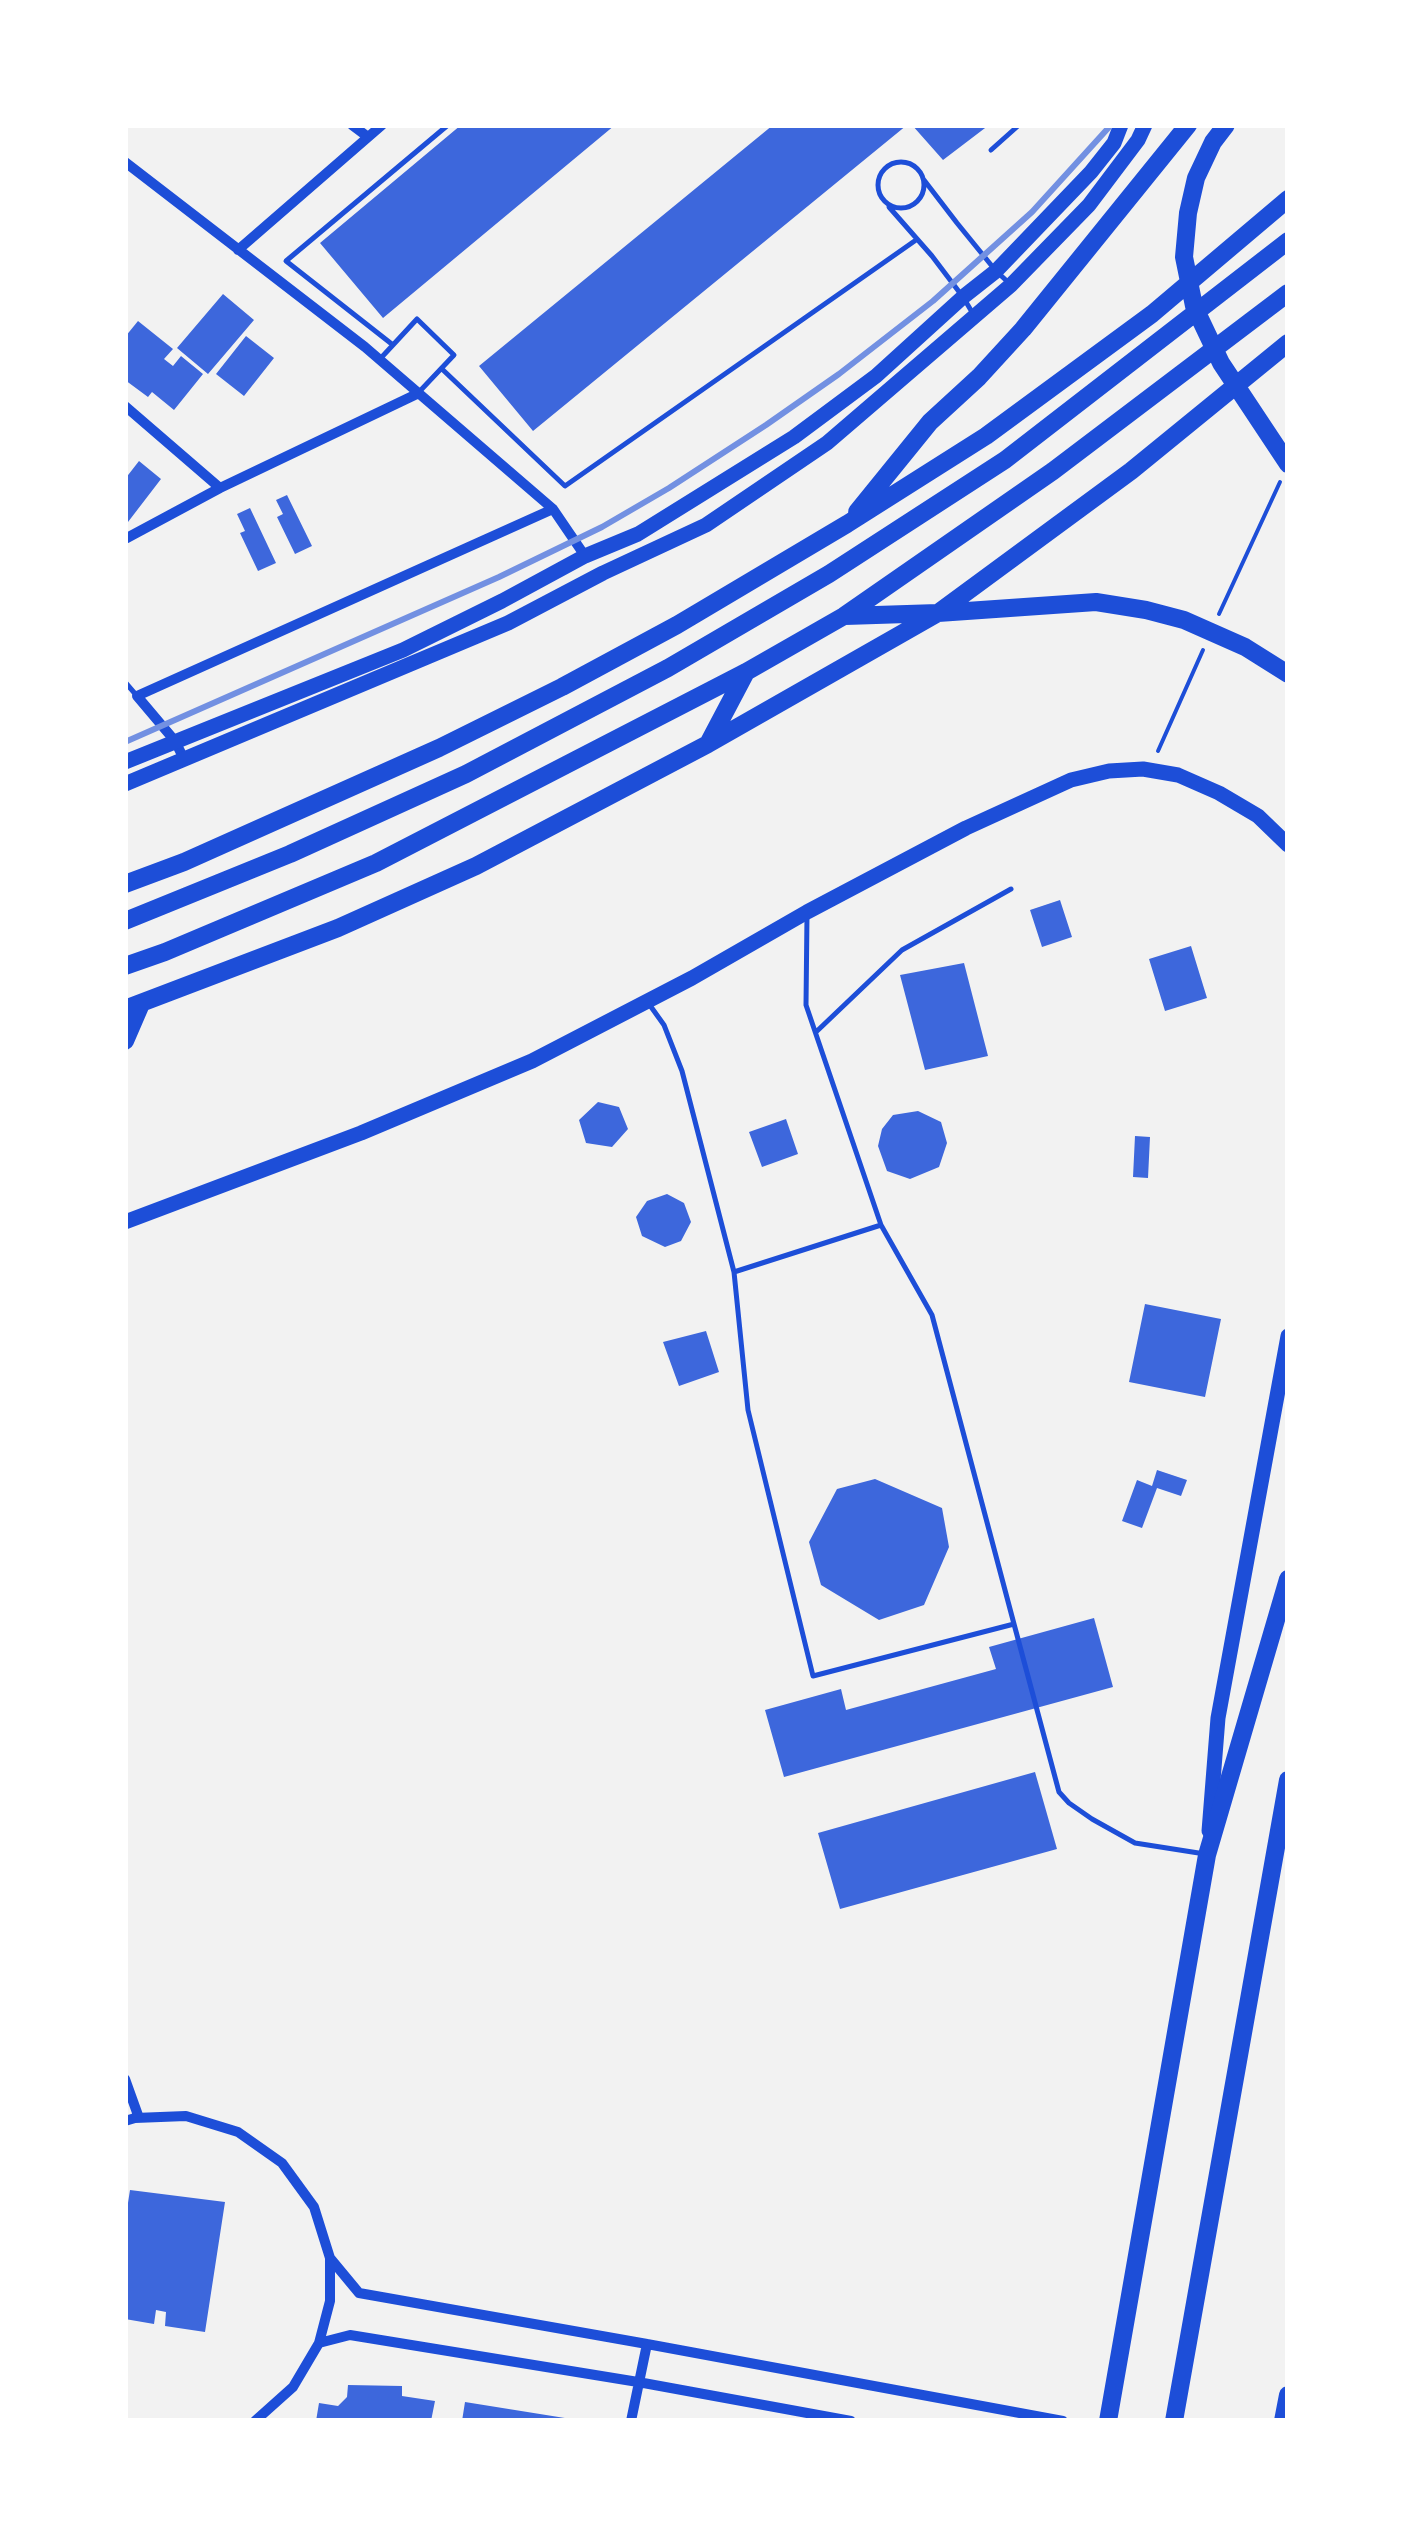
<!DOCTYPE html>
<html>
<head>
<meta charset="utf-8">
<style>
  body { margin:0 }
  #map { position:relative; width:1413px; height:2546px; overflow:hidden; background:#f2f2f2; font-family:Spectral,serif }
  canvas { display:block }
  .frame { position:absolute; inset:0; border:128px solid #fff; pointer-events:none }
</style>
</head>
<body>
<div id="map">
<canvas width="1413" height="2546"></canvas>
<div class="frame"></div>
</div>
<script>
const ctx = document.querySelector('canvas').getContext('2d');
ctx.lineJoin = 'round';
function fill(path, color) { ctx.fillStyle = color; ctx.fill(path, 'evenodd'); }
const poly = rows => new Path2D(rows.map(r => 'M' + r).join(''));
function strokePath(path, color, width, dash) { ctx.strokeStyle = color; ctx.lineWidth = width; ctx.lineCap = dash ? 'butt' : 'round'; ctx.setLineDash(dash || []); ctx.stroke(path); }
const building = poly([
  [461,125,615,125,383,318,320,243],
  [773,125,907,125,533,431,479,366],
  [912,125,989,125,943,160],
  [223,294,254,320,208,374,177,348],
  [138,321,173,349,164,359,173,366,181,356,203,374,174,410,152,392,148,397,125,380,125,337],
  [246,336,274,358,244,396,216,374],
  [139,461,161,479,128,522,125,520,125,479],
  [287,495,312,546,295,554,277,517,283,514,276,500],
  [250,508,276,563,258,571,240,533,245,531,237,514],
  [1060,900,1072,937,1042,947,1030,910],
  [1191,946,1207,998,1165,1011,1149,959],
  [964,963,988,1056,925,1070,900,975],
  [598,1102,619,1107,628,1129,612,1147,586,1143,579,1120],
  [918,1111,941,1122,947,1143,939,1167,910,1179,887,1171,878,1146,882,1129,893,1115],
  [786,1119,798,1154,762,1167,749,1132],
  [1135,1136,1150,1137,1148,1178,1133,1177],
  [667,1194,684,1203,691,1222,681,1241,665,1247,642,1236,636,1217,647,1201],
  [1145,1304,1221,1319,1205,1397,1129,1382],
  [706,1331,719,1372,679,1386,663,1342],
  [1157,1470,1187,1480,1181,1496,1157,1488,1142,1528,1122,1521,1137,1480,1152,1486],
  [875,1479,942,1508,949,1547,924,1605,879,1620,821,1585,809,1542,837,1489],
  [1094,1618,1113,1687,784,1777,765,1710,841,1689,846,1710,996,1669,989,1647],
  [1035,1772,1057,1849,840,1909,818,1833],
  [130,2190,225,2202,205,2332,165,2326,166,2312,156,2310,154,2324,125,2319,125,2222],
  [348,2385,402,2386,402,2396,435,2401,431,2421,316,2421,319,2403,338,2406,347,2397],
  [465,2402,571,2419,570,2421,462,2421]
]);
const path = poly([
  [1219,614,1280,482],
  [1158,751,1203,650]
]);
const service = poly([
  [991,150,1019,125],
  '878 185a23 23 0 1 1 46 0a23 23 0 1 1-46 0Z',
  [924,180,957,223,996,271,1009,283],
  [889,207,932,256,963,297,972,312],
  [393,345,286,261,448,125],
  [380,359,417,319,454,355,419,392],
  [442,369,565,486,916,240],
  [125,682,137,696],
  [649,1004,664,1025,682,1071,734,1272,881,1225],
  [816,1032,902,950,1011,889],
  [734,1272,748,1410,813,1676,1014,1624,932,1315,881,1225,806,1005,807,915],
  [1014,1624,1059,1792,1069,1803,1092,1819,1135,1843,1205,1854]
]);
const minor = poly([
  [352,125,368,137],
  [125,162,365,347,553,509,585,556],
  [238,250,382,125],
  [125,406,220,488],
  [125,539,220,488,419,393],
  [184,759,175,741,137,696,553,509],
  [125,2079,139,2118],
  [125,2121,135,2118,186,2116,238,2132,282,2163,314,2207,330,2258,330,2301,319,2343,293,2387,255,2421],
  [330,2258,359,2293,647,2344,1063,2421],
  [319,2343,350,2335,638,2382,851,2421],
  [631,2421,647,2344]
]);
const secondary = poly([
  [125,762,403,650,502,601,585,556,638,534,794,437,876,376,963,297,996,271,1091,172,1114,143,1121,125],
  [125,784,508,623,603,573,706,525,827,443,1011,285,1089,205,1138,140,1145,125],
  [125,1222,361,1133,532,1061,692,978,807,912,966,828,1071,780,1109,771,1143,769,1178,775,1219,793,1258,816,1288,845],
  [1209,1831,1218,1718,1288,1336]
]);
const primary = poly([
  [1108,2421,1207,1855,1288,1579]
]);
const trunk = poly([
  [1226,125,1213,142,1196,178,1188,213,1184,257,1194,306,1221,363,1288,464],
  [857,512,930,422,979,377,1023,329,1188,125],
  [845,616,938,613,1096,602,1146,610,1184,620,1245,647,1288,674],
  [708,744,746,672],
  [125,884,184,862,439,748,562,687,677,625,847,524,986,436,1152,314,1288,199],
  [125,921,290,854,466,774,668,668,829,574,1005,460,1288,241],
  [125,966,165,952,376,863,746,672,844,616,1053,471,1288,293],
  [125,1009,338,928,476,866,708,744,938,613,1131,471,1288,343],
  [125,1041,141,1004],
  [1174,2421,1288,1780],
  [1283,2421,1288,2395]
]);
const rail = poly([
  [125,742,499,577,602,527,669,488,766,425,839,374,933,301,1032,212,1111,125]
]);
fill(building, '#3d67dc');
strokePath(path, '#1d4ed8', 4);
strokePath(service, '#1d4ed8', 5);
strokePath(minor, '#1d4ed8', 10);
strokePath(secondary, '#1d4ed8', 15);
strokePath(primary, '#1d4ed8', 18);
strokePath(trunk, '#1d4ed8', 18);
strokePath(rail, '#7290e2', 6);
</script>
</body>
</html>
